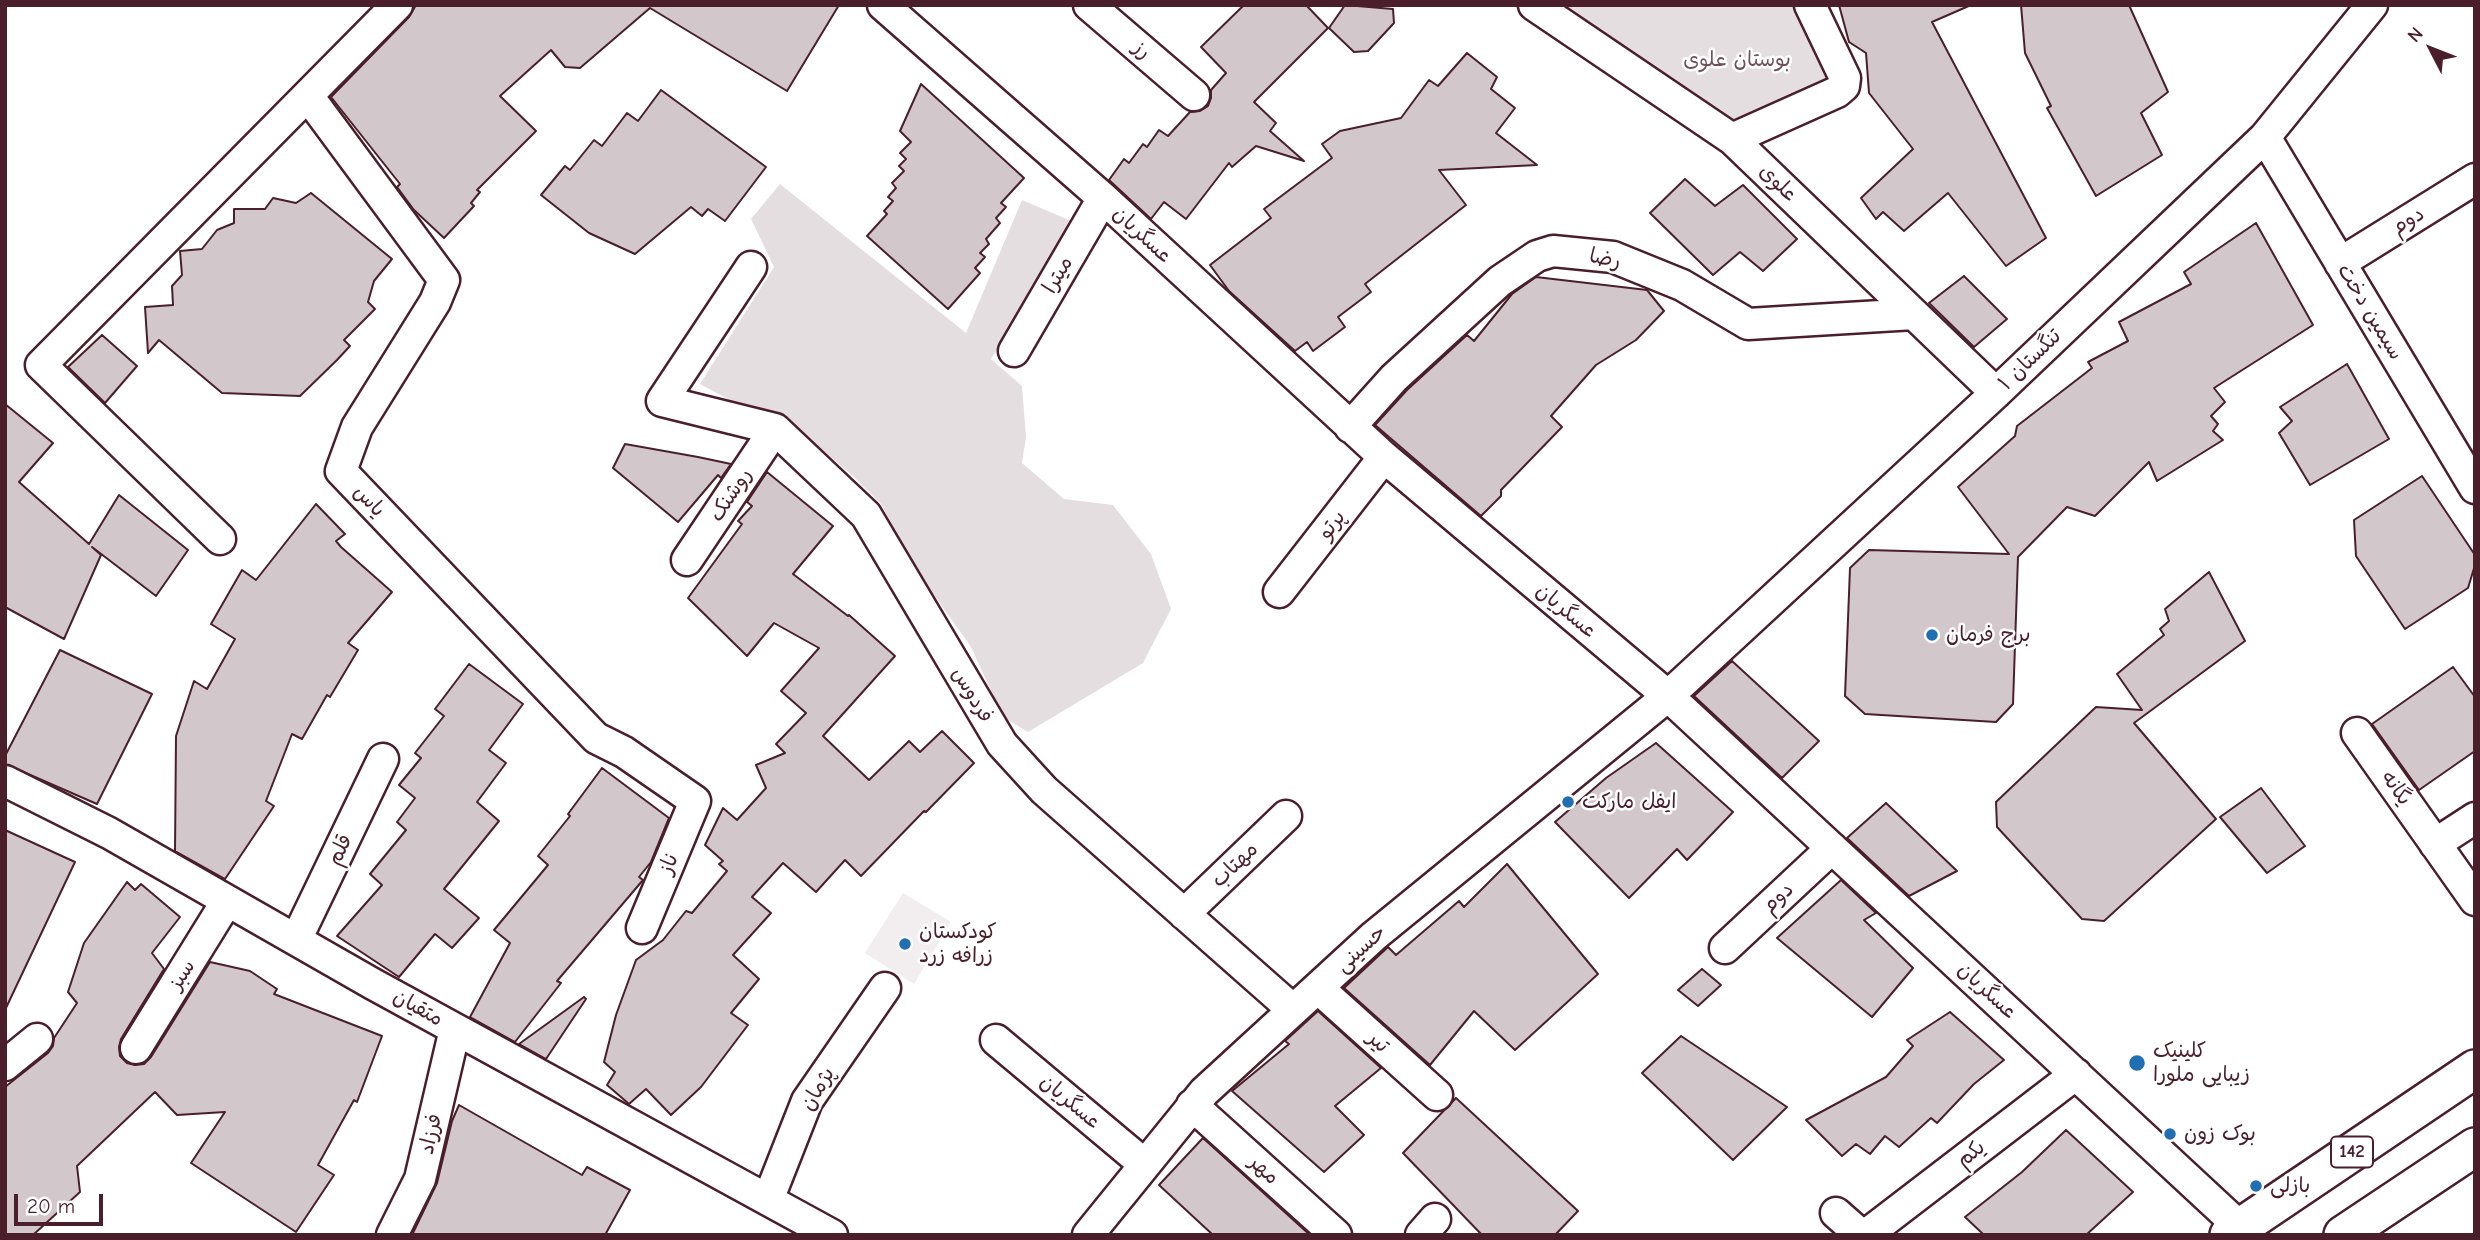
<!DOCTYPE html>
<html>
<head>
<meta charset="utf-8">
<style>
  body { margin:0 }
  #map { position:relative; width:2480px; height:1240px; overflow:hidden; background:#fff; font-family:"Comic Neue",sans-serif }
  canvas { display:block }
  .frame { position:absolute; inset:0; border:7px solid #4a1f2b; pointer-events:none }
  .north { position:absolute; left:2396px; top:14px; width:70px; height:70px; -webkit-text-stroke:5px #fff; paint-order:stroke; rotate:312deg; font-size:19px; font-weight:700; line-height:28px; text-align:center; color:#4a1f2b }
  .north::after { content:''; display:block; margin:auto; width:24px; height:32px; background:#4a1f2b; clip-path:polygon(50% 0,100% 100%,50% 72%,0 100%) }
  .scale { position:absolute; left:14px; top:1194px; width:89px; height:32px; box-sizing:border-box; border:4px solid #4a1f2b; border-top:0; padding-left:9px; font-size:21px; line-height:24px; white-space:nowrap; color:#4a1f2b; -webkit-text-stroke:5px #fff; paint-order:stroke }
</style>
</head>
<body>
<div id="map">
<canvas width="2480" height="1240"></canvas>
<div class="frame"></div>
<div class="north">N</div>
<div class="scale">20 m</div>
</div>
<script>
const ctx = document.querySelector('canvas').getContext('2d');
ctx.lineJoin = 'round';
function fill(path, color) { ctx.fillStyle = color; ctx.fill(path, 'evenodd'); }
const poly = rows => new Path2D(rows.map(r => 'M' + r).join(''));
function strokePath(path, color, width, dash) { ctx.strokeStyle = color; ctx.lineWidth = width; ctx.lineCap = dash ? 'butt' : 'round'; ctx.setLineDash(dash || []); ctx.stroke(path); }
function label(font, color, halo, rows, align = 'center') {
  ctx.font = font + ' "Comic Neue","Playpen Sans Arabic",sans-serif'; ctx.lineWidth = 5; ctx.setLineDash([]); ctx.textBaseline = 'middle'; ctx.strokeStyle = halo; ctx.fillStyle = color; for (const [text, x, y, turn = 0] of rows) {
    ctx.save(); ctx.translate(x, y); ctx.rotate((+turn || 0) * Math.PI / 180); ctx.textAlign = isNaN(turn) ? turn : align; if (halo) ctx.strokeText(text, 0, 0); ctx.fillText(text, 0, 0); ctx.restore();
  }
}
const built = poly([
  [903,893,951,922,914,984,865,953]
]);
const green = poly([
  [1562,5,1795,5,1831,78,1731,122],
  [780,184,966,333,1022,200,1076,223,991,359,1022,386,1026,437,1022,463,1064,499,1113,505,1151,554,1171,609,1143,663,1028,732,1003,717,971,647,904,553,882,505,852,475,799,430,752,412,700,384,774,267,751,219]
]);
const building = poly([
  [416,5,839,5,787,91,650,8,580,68,565,67,551,50,500,96,536,131,477,190,480,192,471,203,474,206,444,238,414,210,397,187,400,184,331,97,409,17,416,5],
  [1244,5,1306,5,1328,28,1254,102,1276,123,1270,131,1304,161,1256,146,1232,167,1229,163,1186,219,1164,202,1151,219,1109,180,1124,159,1129,163,1143,144,1147,147,1159,130,1168,136,1190,112,1200,111,1208,106,1211,98,1211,90,1226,73,1201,47,1244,5],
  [1345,5,1393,9,1394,23,1368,51,1354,52,1329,28,1345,5],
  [1839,5,1971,5,1932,22,2046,238,2006,266,1948,193,1904,231,1883,212,1876,219,1861,198,1913,149,1869,93,1866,53,1849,42,1839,5],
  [2021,5,2129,5,2168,92,2141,113,2162,155,2096,196,2047,108,2051,106,2025,53,2021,5],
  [1467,53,1497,77,1491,89,1515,108,1496,133,1537,165,1439,170,1466,205,1365,284,1371,292,1338,317,1345,327,1313,351,1307,342,1295,351,1229,291,1210,265,1271,218,1264,209,1332,158,1322,144,1340,131,1401,118,1429,80,1438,86,1467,53],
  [921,84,1024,178,1001,203,1006,207,996,218,1000,223,986,239,989,244,980,253,985,257,975,268,980,273,948,309,867,236,887,214,884,211,893,201,888,197,896,188,892,183,904,171,899,166,906,159,900,153,911,142,900,131,921,84],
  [661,90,766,167,725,221,708,209,702,216,691,207,635,254,589,233,541,195,565,166,570,170,594,140,602,146,627,113,638,121,661,90],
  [1685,179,1715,206,1743,185,1797,239,1763,271,1740,252,1713,275,1650,213,1685,179],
  [311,193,392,259,374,281,368,302,375,309,344,340,350,346,337,360,300,396,222,393,159,340,148,353,145,307,173,305,172,286,182,275,180,251,202,249,217,230,234,223,234,209,265,209,273,198,296,203,311,193],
  [2256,223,2313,325,2214,388,2225,402,2211,416,2218,424,2213,431,2223,440,2157,481,2149,462,2095,516,2067,507,2018,557,2013,704,1996,722,1865,714,1845,696,1850,568,1869,550,2009,554,1958,487,2015,436,2017,426,2092,368,2088,362,2128,341,2119,322,2191,284,2184,272,2256,223],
  [1964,276,2007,319,1974,347,1929,303,1964,276],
  [1536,277,1647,290,1664,311,1636,340,1596,365,1551,416,1562,427,1501,490,1501,496,1481,516,1375,425,1407,390,1467,335,1474,341,1512,294,1536,277],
  [102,335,137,366,105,403,68,367,102,335],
  [2347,364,2389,439,2310,485,2279,433,2292,421,2280,407,2347,364],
  [5,404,53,443,19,482,89,544,119,495,188,550,156,596,92,547,101,555,64,639,5,607,5,404],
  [625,444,698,457,731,464,721,478,718,475,678,522,613,468,625,444],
  [767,472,833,526,793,574,848,616,849,615,895,656,823,736,869,780,909,741,920,752,942,731,974,763,926,812,924,811,861,876,845,860,816,892,783,863,752,897,771,913,733,955,759,979,731,1013,748,1025,701,1087,671,1115,646,1089,629,1104,607,1085,615,1072,604,1062,616,1015,636,960,663,940,686,911,692,913,727,871,719,864,723,861,705,845,723,808,737,820,766,788,756,765,785,753,776,744,806,713,781,691,819,648,774,623,747,656,688,598,742,524,738,521,752,506,747,502,767,472],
  [2422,476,2475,555,2475,565,2468,588,2405,629,2356,556,2354,520,2422,476],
  [316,504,345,534,336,541,341,547,392,592,348,643,358,650,330,697,327,695,302,739,292,734,266,801,274,806,225,879,175,851,176,736,194,681,207,689,235,639,211,624,242,570,256,580,316,504],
  [2209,572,2245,641,2134,723,2216,819,2104,921,2082,919,1997,827,1996,802,2096,707,2142,710,2117,674,2164,635,2160,629,2169,621,2165,609,2209,572],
  [60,650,152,694,97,804,5,764,5,756,60,650],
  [1732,661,1819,741,1782,778,1694,696,1732,661],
  [469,664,523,704,489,750,506,763,477,802,499,821,444,889,479,918,452,948,435,934,399,977,337,936,382,885,370,874,406,830,397,822,415,798,399,785,421,758,415,753,444,716,435,709,469,664],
  [2453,667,2475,697,2475,751,2419,790,2372,724,2453,667],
  [1656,743,1733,812,1687,860,1677,849,1629,898,1555,822,1606,778,1656,743],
  [602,768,669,818,651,862,639,877,643,880,557,981,561,983,515,1042,470,1017,510,943,494,930,548,865,538,856,570,816,568,814,602,768],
  [2261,788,2305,846,2267,873,2220,817,2261,788],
  [1886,803,1957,871,1909,896,1847,838,1886,803],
  [5,830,75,862,5,1010,5,830],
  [1507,864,1598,974,1515,1050,1474,1011,1430,1065,1344,988,1388,947,1396,955,1459,901,1464,907,1507,864],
  [1841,880,1876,913,1864,920,1913,968,1872,1017,1777,938,1841,880],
  [127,882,135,890,141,884,180,917,152,953,164,969,121,1039,119,1047,120,1056,127,1063,135,1065,144,1064,151,1057,210,962,250,971,277,989,274,994,382,1036,357,1102,354,1100,318,1165,334,1175,296,1232,191,1163,225,1112,177,1115,155,1092,77,1166,80,1192,33,1235,5,1235,5,1087,48,1053,53,1046,54,1038,77,1003,68,992,84,943,127,882],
  [1702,969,1721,985,1698,1006,1678,990,1702,969],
  [584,997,586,999,546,1059,519,1044,584,997],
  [1318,1011,1381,1068,1335,1106,1364,1135,1324,1172,1232,1091,1289,1044,1285,1041,1318,1011],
  [1950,1012,2004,1060,1974,1084,1937,1123,1931,1118,1899,1147,1885,1136,1870,1154,1856,1144,1842,1156,1806,1120,1886,1077,1913,1046,1907,1040,1950,1012],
  [1681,1036,1787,1107,1733,1160,1642,1073,1681,1036],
  [1456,1098,1578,1211,1555,1235,1482,1235,1403,1153,1456,1098],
  [459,1105,582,1175,587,1167,630,1190,605,1235,412,1235,437,1183,452,1121,459,1105],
  [2066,1130,2133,1192,2086,1235,1984,1235,1965,1217,2022,1172,2066,1130],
  [1203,1138,1310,1235,1213,1235,1159,1185,1203,1138]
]);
const minor = poly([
  [883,5,1103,198,1384,457,1668,696,2240,1227],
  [1089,5,1194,95],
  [1534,5,1732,139,1996,393],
  [308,96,444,280,435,302,357,427,341,471,596,738,624,752,695,801,642,928],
  [2265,137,2475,488],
  [1732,139,1837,92,1844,86,1845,78,1810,5],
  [2340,263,2475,179],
  [751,267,662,401,775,429,866,515,1002,744,1044,790,1292,1009],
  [1014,351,1103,198],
  [1350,427,1394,378,1500,281,1537,256,1553,251,1613,257,1682,285,1748,324,1914,314],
  [220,539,41,365,397,5],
  [687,560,775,429],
  [1279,592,1384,457],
  [2357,733,2475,900],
  [5,781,109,833,373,984,832,1235],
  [2435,844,2475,818],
  [1184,914,1286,816],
  [296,940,383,759],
  [1725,948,1832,848],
  [1318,988,1437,1095],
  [996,1040,1144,1164],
  [136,1048,227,901],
  [5,1065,37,1039],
  [1192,1105,1336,1235],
  [768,1200,807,1101,885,988],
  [1836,1213,1861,1235],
  [392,1235,420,1179,455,1029],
  [1088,1235,1204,1092,1374,936,1668,696,1996,393,2265,137,2372,5],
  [1421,1235,1435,1219],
  [1866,1235,2076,1074]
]);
const major = poly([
  [2229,1235,2475,1069],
  [2343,1235,2475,1147]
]);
const markers = [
  [1932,635,7,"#1f6fb2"],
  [1568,802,7,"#1f6fb2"],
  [905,944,7,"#1f6fb2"],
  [2137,1063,9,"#1f6fb2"],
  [2170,1134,7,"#1f6fb2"],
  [2256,1186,7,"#1f6fb2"]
];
const shields = [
  [2352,1152,42]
];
const shieldNames = [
  ["142",2352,1152]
];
const streetNames = [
  ["رز",1142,50,41],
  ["علوی",1778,183,44],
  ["دوم",2408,221,-32],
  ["عسگریان",1142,235,43],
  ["رضا",1605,259,12],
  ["میترا",1058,275,-60],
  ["سیمین دخت",2370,312,59],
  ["تنگستان ۱",2030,360,-44],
  ["روشنک",731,495,-56],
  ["یاس",369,501,46],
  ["پرتو",1332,525,-52],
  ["عسگریان",1566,611,40],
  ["فردوس",972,695,59],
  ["یگانه",2396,788,55],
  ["قلم",340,850,-64],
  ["ناز",669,864,-68],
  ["مهتاب",1235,865,-44],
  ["دوم",1778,898,-43],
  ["حسینی",1361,949,-42],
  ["سبز",182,975,-58],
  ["عسگریان",1987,991,43],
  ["متقیان",418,1008,29],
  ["تیر",1378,1042,42],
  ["پژمان",818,1089,-59],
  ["عسگریان",1070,1102,40],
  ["فرزاد",431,1134,-77],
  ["یکم",1971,1154,-38],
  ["مهر",1264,1170,42]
];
const parkNames = [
  ["بوستان علوی",1737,60]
];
const poiNames = [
  ["برج فرمان",1946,635],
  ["ایفل مارکت",1582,802],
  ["کودکستان",919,932],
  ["زرافه زرد",919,956],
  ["کلینیک",2153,1051],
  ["زیبایی ملورا",2153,1075],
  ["بوک زون",2184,1134],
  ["بازلی",2270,1186]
];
fill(built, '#f2eeef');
fill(green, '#e5dee0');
fill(building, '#d2c7cb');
strokePath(building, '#4a1f2b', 2);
strokePath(minor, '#4a1f2b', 35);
strokePath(major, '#4a1f2b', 42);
strokePath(minor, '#fff', 30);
strokePath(major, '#fff', 37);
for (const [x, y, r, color] of markers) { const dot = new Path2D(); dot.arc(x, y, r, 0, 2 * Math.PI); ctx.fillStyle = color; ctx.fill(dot); strokePath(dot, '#fff', 2.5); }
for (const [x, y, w] of shields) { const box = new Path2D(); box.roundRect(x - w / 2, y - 15.5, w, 31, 5); ctx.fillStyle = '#fff'; ctx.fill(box); strokePath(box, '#4a1f2b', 2); }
label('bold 19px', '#4a1f2b', null, shieldNames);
label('21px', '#4a1f2b', '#fff', streetNames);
label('21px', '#714f58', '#fff', parkNames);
label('21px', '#4a1f2b', '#fff', poiNames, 'left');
</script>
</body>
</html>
